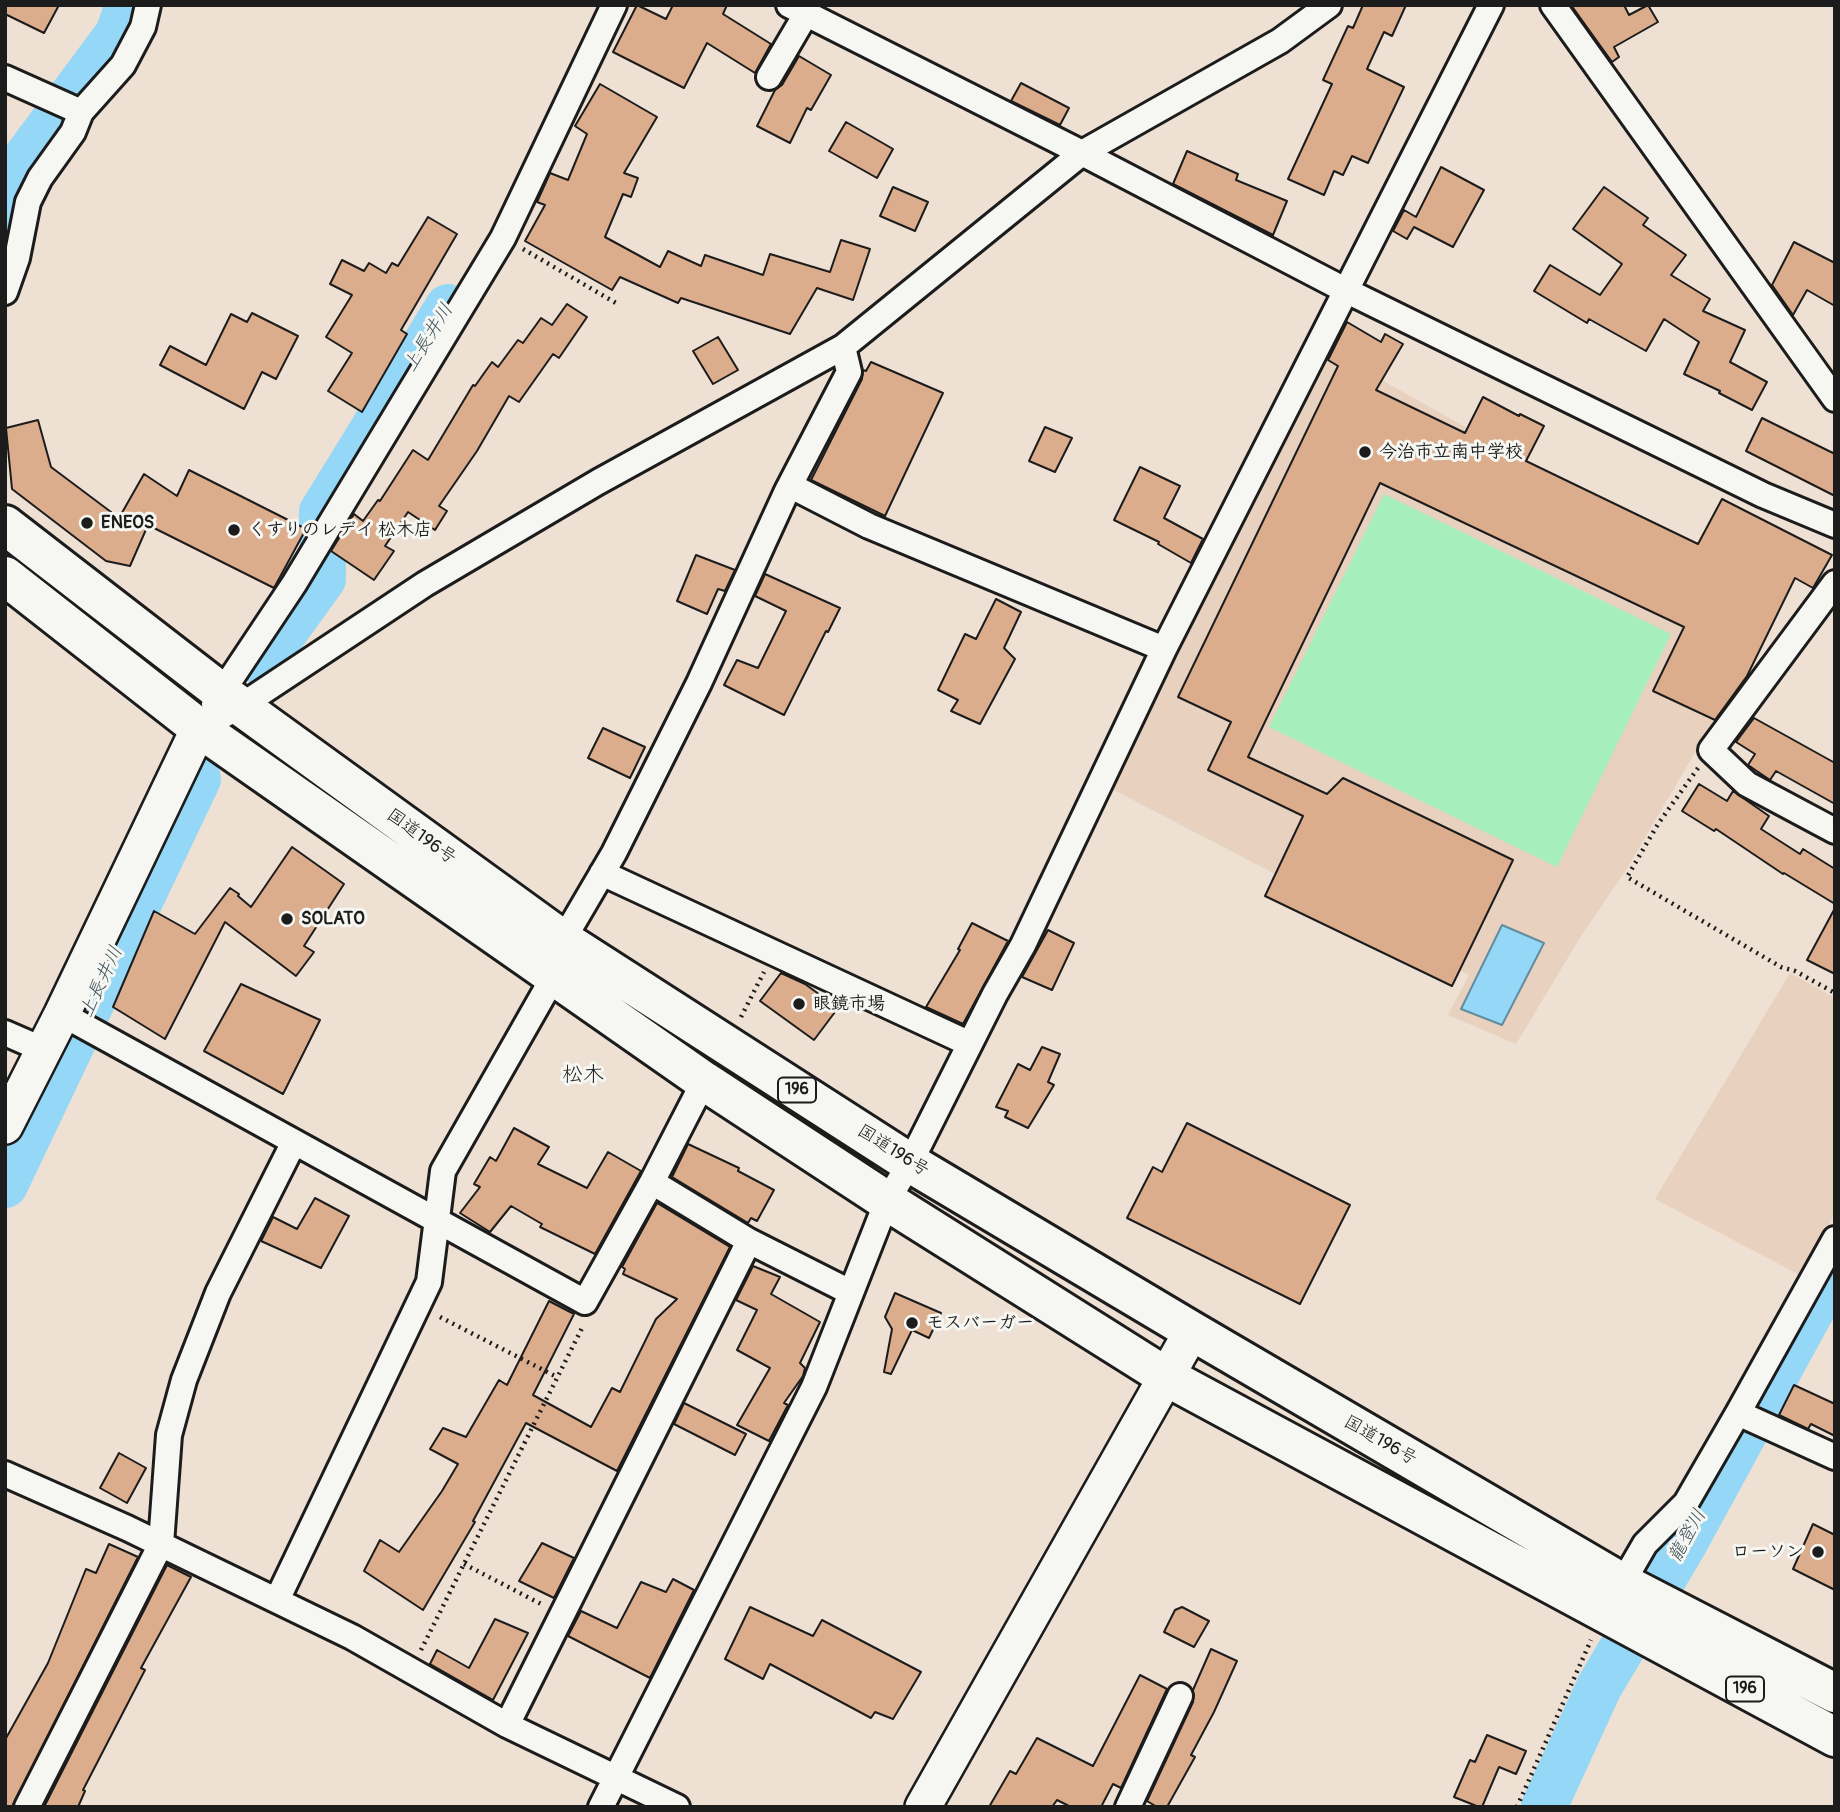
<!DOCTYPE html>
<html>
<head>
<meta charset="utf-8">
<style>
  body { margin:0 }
  #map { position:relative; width:1840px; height:1812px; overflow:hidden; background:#eee0d3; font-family:Pangolin,sans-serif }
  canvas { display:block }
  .frame { position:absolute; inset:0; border:7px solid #1c1c1c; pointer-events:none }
</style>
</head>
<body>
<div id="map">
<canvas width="1840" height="1812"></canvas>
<div class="frame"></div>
</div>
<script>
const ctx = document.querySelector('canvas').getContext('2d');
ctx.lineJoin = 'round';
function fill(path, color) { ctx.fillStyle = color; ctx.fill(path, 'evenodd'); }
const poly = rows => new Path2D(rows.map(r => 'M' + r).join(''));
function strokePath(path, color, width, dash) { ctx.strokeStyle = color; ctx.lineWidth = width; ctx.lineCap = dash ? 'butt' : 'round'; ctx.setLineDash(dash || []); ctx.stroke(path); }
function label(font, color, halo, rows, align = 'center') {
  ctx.font = font + ' Pangolin,"Klee One",sans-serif'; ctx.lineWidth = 6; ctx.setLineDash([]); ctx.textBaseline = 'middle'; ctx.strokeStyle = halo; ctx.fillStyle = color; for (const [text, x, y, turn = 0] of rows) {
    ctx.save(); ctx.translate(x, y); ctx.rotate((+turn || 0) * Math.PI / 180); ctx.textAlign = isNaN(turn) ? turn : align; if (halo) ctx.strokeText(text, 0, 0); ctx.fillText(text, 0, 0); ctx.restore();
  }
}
const built = poly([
  [1328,350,1782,604,1626,870,1581,936,1516,1044,1448,1015,1469,975,1110,788],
  [1790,973,1835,998,1835,1213,1802,1276,1655,1199]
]);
const green = poly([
  [1384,494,1671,634,1557,867,1269,727]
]);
const water = poly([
  [1502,925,1544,943,1502,1025,1461,1009,1502,925]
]);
const river = poly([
  [5,208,17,170,118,34,128,5],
  [262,663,323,579,322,512,448,307],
  [5,1185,198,779],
  [1544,1807,1599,1687,1684,1544,1835,1267]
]);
const building = poly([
  [5,5,59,5,44,33,5,14,5,5],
  [637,5,666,19,673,5,727,5,723,14,771,44,755,73,707,43,684,88,613,52,637,5],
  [1363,5,1406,5,1392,36,1384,32,1367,69,1404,87,1368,163,1352,156,1343,175,1334,171,1324,195,1288,179,1332,84,1323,80,1348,26,1353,28,1363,5],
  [1571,5,1624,5,1629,15,1648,5,1658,22,1614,47,1619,57,1612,62,1571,5],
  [799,56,831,75,811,110,807,108,790,143,757,126,775,90,782,85,799,56],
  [1021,83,1069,108,1060,125,1011,101,1021,83],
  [600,84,657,117,624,173,638,178,631,197,623,194,605,237,660,267,668,251,701,266,705,255,763,275,770,254,830,272,841,240,870,249,853,300,817,288,790,334,681,298,678,303,620,277,612,290,525,241,545,205,537,202,550,173,568,180,587,134,575,126,600,84],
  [846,122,893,149,877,178,829,151,846,122],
  [1187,151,1238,174,1236,180,1287,201,1273,235,1173,184,1187,151],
  [1441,167,1484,190,1453,247,1414,227,1407,239,1393,231,1404,210,1416,217,1441,167],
  [893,187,928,202,915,231,880,216,893,187],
  [1604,187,1648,218,1643,225,1686,255,1671,275,1710,299,1703,311,1745,330,1730,362,1767,382,1752,410,1719,393,1720,391,1684,374,1699,342,1664,319,1646,351,1589,319,1587,323,1534,291,1550,265,1600,295,1622,264,1573,229,1604,187],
  [428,217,457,234,401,330,407,334,362,412,328,391,352,353,326,337,352,295,330,284,342,260,364,271,369,263,386,273,392,263,398,266,428,217],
  [1794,242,1835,263,1835,306,1807,290,1793,315,1772,285,1794,242],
  [567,304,587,317,559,358,553,354,519,402,509,396,477,451,439,506,447,511,435,530,408,512,385,546,394,551,374,580,331,551,354,514,363,521,378,500,380,501,413,450,428,460,473,385,475,386,492,362,498,367,518,340,523,343,541,318,552,325,567,304],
  [252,313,298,336,276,379,262,372,244,409,160,365,170,346,206,365,231,314,247,322,252,313],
  [1347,322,1381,342,1385,334,1403,344,1376,390,1465,433,1483,397,1519,416,1520,414,1544,426,1526,461,1698,544,1722,499,1832,555,1813,588,1795,578,1747,676,1715,720,1653,691,1684,627,1380,483,1248,757,1327,794,1343,778,1513,860,1452,986,1265,896,1303,816,1208,770,1231,722,1178,697,1338,366,1328,360,1347,322],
  [718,337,738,370,713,384,693,351,718,337],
  [871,362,943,393,885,516,811,480,862,379,863,370,866,371,871,362],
  [1762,418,1835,454,1835,496,1746,451,1762,418],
  [38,420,51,467,119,518,144,474,177,496,189,470,306,529,274,588,148,525,130,566,106,561,12,489,6,428,38,420],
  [1045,427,1072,438,1055,472,1029,461,1045,427],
  [1140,467,1180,486,1164,518,1203,539,1191,563,1158,544,1159,542,1114,520,1140,467],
  [696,555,735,570,725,591,718,589,707,614,677,601,696,555],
  [765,574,840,608,828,632,826,631,784,715,724,685,737,660,758,668,786,611,755,596,765,574],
  [996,599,1021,612,1004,648,1015,659,980,724,951,711,958,700,938,690,965,634,976,639,996,599],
  [1754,718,1835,763,1835,804,1776,771,1770,780,1748,765,1755,754,1736,742,1754,718],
  [603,728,645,747,630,778,588,758,603,728],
  [1699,784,1727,801,1733,791,1769,816,1761,829,1800,854,1803,849,1835,869,1835,904,1784,873,1783,874,1716,829,1714,831,1682,811,1699,784],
  [292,847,344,884,304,946,314,952,296,976,225,922,165,1039,113,1007,154,911,195,934,230,888,239,894,238,896,251,907,292,847],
  [1835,908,1835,974,1807,960,1835,908],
  [972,923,1008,941,963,1024,926,1007,960,950,958,949,972,923],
  [1048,930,1074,943,1052,990,1022,977,1048,930],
  [781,973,805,984,838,1008,814,1040,760,1001,781,973],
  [241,984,320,1020,283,1094,204,1051,241,984],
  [1042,1047,1060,1054,1048,1082,1054,1085,1028,1128,1005,1117,1008,1111,996,1107,1018,1064,1030,1070,1042,1047],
  [1187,1123,1350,1205,1300,1304,1127,1218,1153,1167,1162,1172,1187,1123],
  [514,1128,549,1147,538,1164,587,1188,608,1152,641,1171,595,1254,540,1227,542,1224,511,1206,490,1232,460,1213,480,1187,474,1184,490,1157,496,1161,514,1128],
  [688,1144,739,1168,738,1171,774,1190,757,1221,751,1218,748,1223,672,1177,688,1144],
  [315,1198,349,1216,321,1268,261,1241,273,1217,297,1229,315,1198],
  [657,1203,730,1247,617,1471,526,1423,473,1521,475,1522,423,1610,364,1571,380,1540,399,1552,442,1491,458,1464,430,1449,443,1428,466,1437,499,1380,507,1385,549,1301,574,1314,533,1395,591,1427,612,1388,620,1392,656,1319,677,1299,623,1274,625,1269,622,1267,657,1203],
  [753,1266,780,1277,771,1294,820,1322,800,1363,805,1368,803,1376,784,1403,788,1405,769,1441,737,1425,770,1368,737,1350,757,1310,736,1300,753,1266],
  [895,1293,941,1313,929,1338,912,1330,891,1374,884,1372,892,1329,885,1317,895,1293],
  [1794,1385,1835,1404,1835,1436,1811,1424,1808,1429,1779,1415,1794,1385],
  [684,1403,746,1434,735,1455,674,1424,684,1403],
  [119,1453,146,1468,127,1503,100,1488,119,1453],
  [1813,1524,1835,1535,1835,1590,1793,1569,1813,1524],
  [542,1543,574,1558,554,1598,519,1581,542,1543],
  [109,1544,138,1557,12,1807,5,1807,5,1740,48,1663,86,1569,96,1573,109,1544],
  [167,1565,191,1577,141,1668,145,1670,83,1790,85,1791,78,1807,44,1807,167,1565],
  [673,1579,694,1590,650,1678,568,1636,581,1611,617,1628,641,1582,666,1592,673,1579],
  [750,1607,813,1636,822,1620,921,1672,893,1719,875,1712,871,1718,770,1664,763,1679,725,1659,750,1607],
  [1182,1607,1209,1621,1194,1647,1164,1632,1175,1610,1182,1607],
  [495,1619,528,1633,493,1700,430,1664,437,1650,469,1668,495,1619],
  [1211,1649,1237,1661,1214,1712,1191,1755,1195,1757,1167,1807,1157,1807,1147,1801,1193,1702,1193,1690,1211,1649],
  [1140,1675,1167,1689,1121,1788,1113,1784,1101,1807,1071,1807,1057,1800,1052,1807,989,1807,1010,1771,1016,1774,1037,1738,1093,1766,1140,1675],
  [1487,1735,1526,1751,1516,1774,1499,1767,1482,1807,1479,1807,1454,1797,1470,1760,1475,1762,1487,1735]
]);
const path = poly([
  [523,249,616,303],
  [1698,768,1658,824,1627,877,1781,967,1795,971,1835,993],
  [741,1017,764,972],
  [440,1317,557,1377],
  [464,1564,543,1605],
  [421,1650,583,1326],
  [1517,1807,1591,1640]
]);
const street = poly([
  [789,5,1082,153,1345,290,1763,495,1835,525],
  [1553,5,1835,399],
  [769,77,806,14],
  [5,78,81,112],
  [5,292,17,258,28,202,40,178,73,132,81,112,123,65,143,27,148,5],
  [787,491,849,372,843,347],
  [1835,583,1711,750,1747,784,1835,831],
  [214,704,294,584,503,238,614,5],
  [199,728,241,706,425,584,598,482,843,347,1082,153,1280,41,1329,5],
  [602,873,970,1044],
  [563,940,614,853,699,683,787,491,797,489,869,526,1164,649],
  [62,1014,585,1302,652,1182,704,1081],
  [5,1033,44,1050],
  [652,1182,749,1241,850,1292],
  [1738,1413,1835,1457],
  [5,1474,127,1528,352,1637,507,1725,677,1807],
  [1616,1594,1645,1544,1686,1503,1738,1413,1835,1239],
  [277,1600,429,1282,443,1171,554,976],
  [507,1725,749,1241],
  [27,1807,161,1544,169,1435,184,1380,218,1293,294,1142],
  [601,1807,814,1387,887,1201,910,1163,995,994,1023,945,1164,649,1491,5],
  [1128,1807,1180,1696]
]);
const secondary = poly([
  [5,1126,62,1014,199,728],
  [923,1807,1192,1331]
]);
const highway = poly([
  [5,525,221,692,563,940,910,1163,1192,1331,1624,1584,1835,1693],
  [5,576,199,728,704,1081,887,1201,1165,1376,1835,1737]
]);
const markers = [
  [1365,452,7,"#1c1c1c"],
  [87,523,7,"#1c1c1c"],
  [234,530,7,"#1c1c1c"],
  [287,919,7,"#1c1c1c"],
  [799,1004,7,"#1c1c1c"],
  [912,1323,7,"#1c1c1c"],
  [1818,1552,7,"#1c1c1c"]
];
const shields = [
  [797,1090,38],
  [1745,1689,38]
];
const shieldNames = [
  ["196",797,1090],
  ["196",1745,1689]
];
const poiNames = [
  ["今治市立南中学校",1379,452],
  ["ENEOS",101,523],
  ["くすりのレデイ 松木店",248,530],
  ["SOLATO",301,919],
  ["眼鏡市場",813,1004],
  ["モスバーガー",926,1323],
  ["ローソン",1804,1552,"right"]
];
const streetNames = [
  ["国道196号",421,837,36],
  ["国道196号",893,1151,32],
  ["国道196号",1380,1441,30]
];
const waterNames = [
  ["上長井川",429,338,-58],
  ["上長井川",102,982,-65],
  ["龍登川",1688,1536,-61]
];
const quarterNames = [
  ["松木",583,1076]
];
fill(built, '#e8d1be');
fill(green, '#a6eebc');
fill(water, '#94d7f6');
strokePath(water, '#648c9f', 2);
strokePath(river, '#94d7f6', 46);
fill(building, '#dbad8c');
strokePath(building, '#1c1c1c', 2);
strokePath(street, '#1c1c1c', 30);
strokePath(secondary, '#1c1c1c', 40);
strokePath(highway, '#1c1c1c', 44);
strokePath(path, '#1c1c1c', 4.5, [2, 5]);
strokePath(street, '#f6f6f2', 24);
strokePath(secondary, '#f6f6f2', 35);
strokePath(highway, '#f6f6f2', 38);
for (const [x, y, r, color] of markers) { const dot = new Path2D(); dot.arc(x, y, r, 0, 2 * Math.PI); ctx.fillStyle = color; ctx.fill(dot); strokePath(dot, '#f6f6f2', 2.5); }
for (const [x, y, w] of shields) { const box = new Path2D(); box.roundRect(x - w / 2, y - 12.5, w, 25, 5); ctx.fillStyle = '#f6f6f2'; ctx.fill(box); strokePath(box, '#1c1c1c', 2); }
label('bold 16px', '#1c1c1c', null, shieldNames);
label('bold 18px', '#1c1c1c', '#f6f6f2', poiNames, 'left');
label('18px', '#1c1c1c', '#f6f6f2', streetNames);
label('italic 19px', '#40545d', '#f6f6f2', waterNames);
label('21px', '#1c1c1c', '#f6f6f2', quarterNames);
</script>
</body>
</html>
